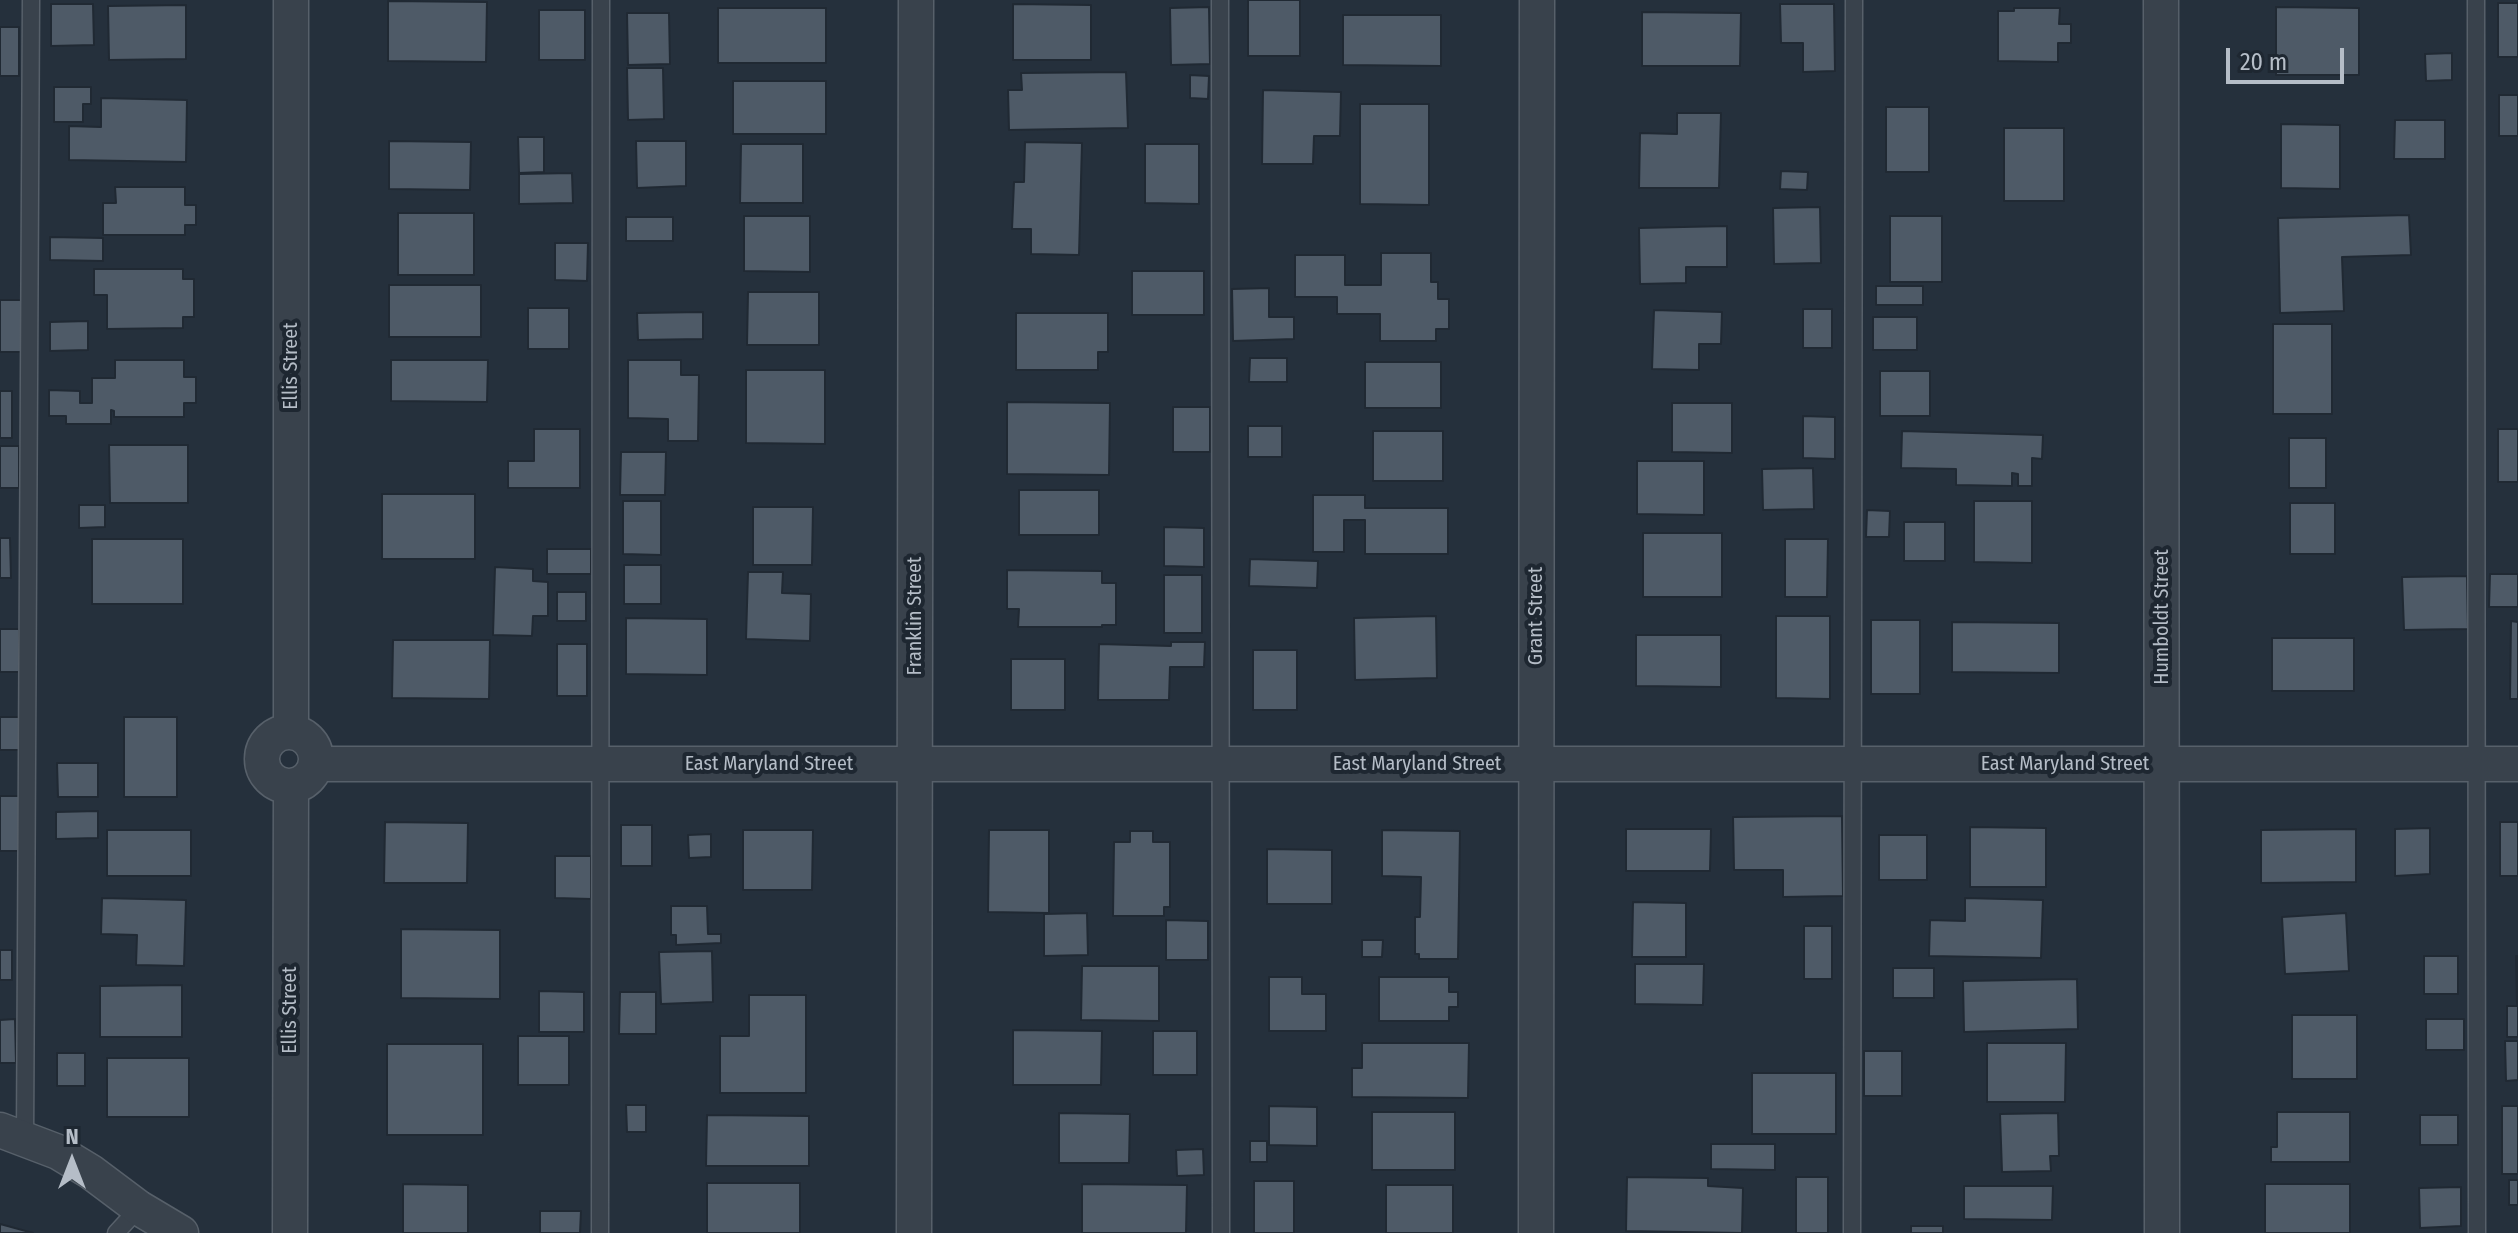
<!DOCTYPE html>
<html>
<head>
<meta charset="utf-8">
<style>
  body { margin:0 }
  #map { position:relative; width:2518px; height:1233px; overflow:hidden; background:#25303c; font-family:"Fira Sans Condensed",sans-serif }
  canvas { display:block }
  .north { position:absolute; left:32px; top:1121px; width:80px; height:80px; -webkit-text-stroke:6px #1e2731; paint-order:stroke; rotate:0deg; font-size:22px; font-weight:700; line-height:32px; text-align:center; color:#b5bdc7 }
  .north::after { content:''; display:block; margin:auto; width:28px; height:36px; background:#b5bdc7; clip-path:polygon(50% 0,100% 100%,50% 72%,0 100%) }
  .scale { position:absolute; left:2226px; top:48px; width:118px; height:36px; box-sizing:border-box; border:4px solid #b5bdc7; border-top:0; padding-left:10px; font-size:24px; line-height:28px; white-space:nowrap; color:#b5bdc7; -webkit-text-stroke:6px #1e2731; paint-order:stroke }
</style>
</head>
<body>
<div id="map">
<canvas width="2518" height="1233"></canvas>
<div class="north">N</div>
<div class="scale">20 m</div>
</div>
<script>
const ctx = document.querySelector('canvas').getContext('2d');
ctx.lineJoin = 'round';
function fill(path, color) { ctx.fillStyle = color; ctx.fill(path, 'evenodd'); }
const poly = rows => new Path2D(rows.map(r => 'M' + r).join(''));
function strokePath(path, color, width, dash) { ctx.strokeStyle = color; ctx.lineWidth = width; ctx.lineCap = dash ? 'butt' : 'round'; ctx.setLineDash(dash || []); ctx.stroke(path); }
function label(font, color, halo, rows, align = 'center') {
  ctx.font = font + ' "Fira Sans Condensed",sans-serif'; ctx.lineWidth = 8; ctx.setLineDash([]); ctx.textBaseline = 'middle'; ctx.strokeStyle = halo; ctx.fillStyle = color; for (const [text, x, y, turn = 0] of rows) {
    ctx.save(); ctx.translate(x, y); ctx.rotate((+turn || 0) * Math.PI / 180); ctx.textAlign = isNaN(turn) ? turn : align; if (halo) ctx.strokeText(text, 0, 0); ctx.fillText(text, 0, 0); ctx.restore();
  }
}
const building = poly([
  [1248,0,1300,0,1300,56,1248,56,1248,0],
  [388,1,487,2,486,62,388,61,388,1],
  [2498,3,2518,3,2518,57,2498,57,2498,3],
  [51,4,93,4,94,45,51,46,51,4],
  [1013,4,1091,5,1091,60,1013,60,1013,4],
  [1780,4,1834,4,1835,71,1803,72,1803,43,1781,43,1780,4],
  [186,5,186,59,109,60,108,6,186,5],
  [1209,7,1210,64,1171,65,1170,8,1209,7],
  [2276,7,2359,8,2359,75,2276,75,2276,7],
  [718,8,826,8,826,63,718,63,718,8],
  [2014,8,2060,8,2059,24,2071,24,2071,43,2058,43,2058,62,1998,61,1998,11,2014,11,2014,8],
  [539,10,585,10,585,60,539,60,539,10],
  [1642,12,1741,13,1740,66,1642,66,1642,12],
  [627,13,669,13,670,64,628,65,627,13],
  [1343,15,1441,15,1441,66,1343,65,1343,15],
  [0,27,19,27,19,76,0,76,0,27],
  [2452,53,2452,80,2426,81,2425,54,2452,53],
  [627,68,663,68,664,119,628,120,627,68],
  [1126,72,1128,128,1009,130,1008,90,1022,90,1021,73,1126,72],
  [1190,75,1209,76,1208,99,1190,98,1190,75],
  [733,81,826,81,826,134,733,134,733,81],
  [54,87,91,87,91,104,83,104,83,122,54,122,54,87],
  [1263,90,1341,92,1340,136,1314,136,1313,164,1262,164,1263,90],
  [2499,95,2518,95,2518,136,2499,136,2499,95],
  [101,98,187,100,186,162,69,160,69,126,101,127,101,98],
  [1360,104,1429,104,1429,205,1360,204,1360,104],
  [1886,107,1929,107,1929,172,1886,172,1886,107],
  [1677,113,1721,113,1719,188,1639,188,1640,133,1677,134,1677,113],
  [2395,120,2445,120,2445,159,2394,159,2395,120],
  [2281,124,2340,125,2340,189,2281,188,2281,124],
  [2004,128,2064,128,2064,201,2004,201,2004,128],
  [518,137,544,137,544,172,519,173,518,137],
  [389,141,471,142,470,190,389,189,389,141],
  [636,141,686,141,686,186,637,188,636,141],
  [1025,142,1082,143,1079,255,1031,254,1031,229,1012,229,1014,182,1024,182,1025,142],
  [741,144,803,144,803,203,740,203,741,144],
  [1145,144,1199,144,1199,204,1145,203,1145,144],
  [1781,171,1808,172,1807,190,1780,189,1781,171],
  [572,173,573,203,519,204,519,174,572,173],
  [115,187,185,187,185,205,196,205,196,225,185,225,185,235,103,235,103,203,116,203,115,187],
  [1820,207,1821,263,1774,264,1773,208,1820,207],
  [398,213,474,213,474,275,398,275,398,213],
  [2409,215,2411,255,2342,257,2344,311,2280,313,2278,218,2409,215],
  [744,216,810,216,810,272,744,271,744,216],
  [1890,216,1942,216,1942,282,1890,282,1890,216],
  [626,217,673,217,673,241,626,241,626,217],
  [1727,226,1727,267,1686,267,1686,283,1640,284,1639,228,1727,226],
  [50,237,103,238,103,261,50,260,50,237],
  [555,243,588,243,587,281,555,280,555,243],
  [1381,253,1431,253,1431,282,1438,282,1438,299,1449,299,1449,329,1436,329,1436,341,1380,341,1380,314,1337,314,1337,297,1295,297,1295,255,1345,255,1345,285,1381,285,1381,253],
  [94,269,183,269,183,279,194,279,194,317,183,317,183,328,107,329,107,295,94,295,94,269],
  [1132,271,1204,271,1204,315,1132,315,1132,271],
  [389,285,481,285,481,337,389,337,389,285],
  [1876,286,1923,286,1923,305,1876,305,1876,286],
  [1269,288,1269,317,1294,317,1294,339,1233,341,1232,289,1269,288],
  [748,292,819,292,819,345,747,345,748,292],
  [0,300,22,300,21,352,0,352,0,300],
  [528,308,569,308,569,349,528,349,528,308],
  [1803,309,1832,309,1832,348,1803,348,1803,309],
  [1654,310,1722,312,1721,344,1699,344,1699,370,1652,369,1654,310],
  [703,312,703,339,638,340,637,313,703,312],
  [1016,313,1108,313,1108,352,1098,352,1098,370,1016,370,1016,313],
  [1873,317,1917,317,1917,350,1873,350,1873,317],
  [88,321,88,350,50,351,50,322,88,321],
  [2273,324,2332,324,2332,414,2273,414,2273,324],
  [1250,358,1287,358,1287,382,1249,382,1250,358],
  [115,360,184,360,184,377,196,377,196,403,184,403,184,417,114,417,114,411,111,410,111,424,66,424,66,416,49,416,49,390,80,391,80,403,92,403,92,378,115,378,115,360],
  [391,360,488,360,487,402,391,401,391,360],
  [628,360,681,360,681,375,699,375,698,441,668,441,668,419,628,418,628,360],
  [1365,362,1441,362,1441,408,1365,408,1365,362],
  [746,370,825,370,825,444,746,443,746,370],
  [1880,371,1930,371,1930,416,1880,416,1880,371],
  [0,391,12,391,12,438,0,438,0,391],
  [1007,402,1110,403,1109,475,1007,474,1007,402],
  [1672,403,1732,403,1732,453,1672,452,1672,403],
  [1173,407,1210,407,1210,452,1173,452,1173,407],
  [1803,416,1835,417,1835,459,1803,458,1803,416],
  [1248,426,1282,426,1282,457,1248,457,1248,426],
  [534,429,580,429,580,488,508,488,508,461,534,461,534,429],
  [2498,429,2518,429,2518,482,2498,482,2498,429],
  [1373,431,1443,431,1443,481,1373,481,1373,431],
  [1902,431,2043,435,2042,459,2032,458,2032,486,2018,486,2018,474,2012,473,2012,486,1956,485,1956,469,1901,468,1902,431],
  [2289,438,2326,438,2326,488,2289,488,2289,438],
  [109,445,188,445,188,503,110,503,109,445],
  [0,446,19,446,19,488,0,488,0,446],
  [621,452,666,452,665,495,620,495,621,452],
  [1637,461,1704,461,1704,515,1637,514,1637,461],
  [1813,468,1814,509,1763,510,1762,469,1813,468],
  [1019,490,1099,490,1099,535,1019,535,1019,490],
  [382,494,475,494,475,559,382,559,382,494],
  [1313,495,1365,495,1365,508,1448,508,1448,554,1365,554,1365,520,1344,520,1344,552,1313,552,1313,495],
  [623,501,661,501,661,555,623,554,623,501],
  [1974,501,2032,501,2032,563,1974,562,1974,501],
  [2290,503,2335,503,2335,554,2290,554,2290,503],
  [79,505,105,505,105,527,79,528,79,505],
  [753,507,813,507,812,565,753,565,753,507],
  [1867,510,1890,511,1889,537,1866,537,1867,510],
  [1904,522,1945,522,1945,561,1904,561,1904,522],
  [1164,527,1204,528,1204,567,1164,566,1164,527],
  [1643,533,1722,533,1722,597,1643,597,1643,533],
  [0,538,10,538,11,578,0,578,0,538],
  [92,539,183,539,183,604,92,604,92,539],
  [1785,539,1828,539,1827,597,1785,597,1785,539],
  [547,549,591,549,591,574,547,574,547,549],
  [1250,559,1318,561,1317,588,1249,586,1250,559],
  [624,565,661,565,661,604,624,604,624,565],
  [495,567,533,569,533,581,548,582,548,616,533,616,532,636,493,635,495,567],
  [1007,570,1102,571,1102,583,1116,583,1116,625,1102,625,1102,627,1018,627,1019,609,1007,609,1007,570],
  [748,572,783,572,782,593,811,594,810,641,746,639,748,572],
  [2490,574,2518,574,2518,607,2489,607,2490,574],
  [1164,575,1202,575,1202,633,1164,633,1164,575],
  [2467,576,2468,629,2404,630,2402,577,2467,576],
  [557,592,586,592,586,621,557,621,557,592],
  [1436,616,1437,678,1355,680,1354,618,1436,616],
  [1776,616,1830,616,1830,699,1776,698,1776,616],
  [626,618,707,619,707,675,626,674,626,618],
  [1871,620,1920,620,1920,694,1871,694,1871,620],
  [2511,621,2518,622,2518,699,2510,699,2511,621],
  [1952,622,2059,623,2059,673,1952,672,1952,622],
  [0,629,19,629,20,672,0,672,0,629],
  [1636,635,1721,635,1721,687,1636,686,1636,635],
  [2272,638,2354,638,2354,691,2272,691,2272,638],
  [393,640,490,640,489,699,392,698,393,640],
  [1171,642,1205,642,1204,667,1170,667,1169,700,1098,700,1099,644,1171,646,1171,642],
  [557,644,587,644,587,696,557,696,557,644],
  [1253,650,1297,650,1297,710,1253,710,1253,650],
  [1011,659,1065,659,1065,710,1011,710,1011,659],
  [0,717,22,717,22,750,0,750,0,717],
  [124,717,177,717,177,797,124,797,124,717],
  [57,763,98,763,98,797,58,797,57,763],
  [0,796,19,796,19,851,0,851,0,796],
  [98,811,98,838,56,839,56,812,98,811],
  [1842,816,1843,896,1783,897,1783,870,1734,870,1733,817,1842,816],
  [385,822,468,823,467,883,384,883,385,822],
  [2500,822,2518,822,2518,876,2500,876,2500,822],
  [621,825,652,825,652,866,621,866,621,825],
  [1970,827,2046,828,2046,887,1970,887,1970,827],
  [2430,828,2430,874,2395,876,2395,829,2430,828],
  [1626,829,1711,829,1710,871,1626,871,1626,829],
  [2356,829,2356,882,2261,883,2261,830,2356,829],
  [107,830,191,830,191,876,107,876,107,830],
  [743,830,813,830,812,890,743,890,743,830],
  [989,830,1049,830,1049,913,988,912,989,830],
  [1382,830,1460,831,1458,959,1419,959,1419,954,1415,954,1415,917,1420,917,1421,877,1382,876,1382,830],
  [1130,831,1153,831,1153,842,1170,842,1170,907,1164,907,1164,916,1113,916,1114,842,1130,842,1130,831],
  [711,834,711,857,689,858,688,835,711,834],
  [1879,835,1927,835,1927,880,1879,880,1879,835],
  [1267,849,1332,850,1332,904,1267,904,1267,849],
  [555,856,591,856,591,899,555,898,555,856],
  [102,898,186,900,184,966,136,965,137,935,101,934,102,898],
  [1965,898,2043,900,2041,958,1929,956,1930,920,1965,921,1965,898],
  [1633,902,1686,903,1686,957,1632,957,1633,902],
  [671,906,707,906,708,934,721,934,721,943,676,945,676,935,671,935,671,906],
  [1087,913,1088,955,1044,956,1044,914,1087,913],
  [2346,913,2349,971,2285,974,2282,917,2346,913],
  [1166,920,1208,921,1208,960,1166,960,1166,920],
  [1804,926,1832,926,1832,979,1804,979,1804,926],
  [401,929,500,930,500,999,401,998,401,929],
  [1362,940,1383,940,1382,957,1362,957,1362,940],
  [0,950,12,950,12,980,0,980,0,950],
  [712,951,713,1002,661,1004,659,952,712,951],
  [2424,956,2458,956,2458,994,2424,994,2424,956],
  [2516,956,2518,956,2518,1004,2517,1004,2516,956],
  [1635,964,1704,964,1703,1005,1635,1004,1635,964],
  [1082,966,1159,966,1159,1021,1081,1020,1082,966],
  [1893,968,1934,968,1934,998,1893,998,1893,968],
  [1269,977,1302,977,1302,994,1326,994,1326,1031,1269,1031,1269,977],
  [1379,977,1449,977,1449,992,1458,992,1458,1007,1449,1007,1449,1021,1379,1021,1379,977],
  [2077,979,2078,1029,1964,1032,1963,981,2077,979],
  [182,985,182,1037,100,1037,100,986,182,985],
  [539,991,584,992,584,1032,539,1032,539,991],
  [620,992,656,992,656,1034,619,1034,620,992],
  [749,995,806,995,806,1093,720,1093,720,1036,749,1036,749,995],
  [2507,1006,2518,1006,2518,1037,2507,1037,2507,1006],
  [2292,1015,2357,1015,2357,1079,2292,1079,2292,1015],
  [15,1019,16,1063,0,1063,0,1020,15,1019],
  [2426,1019,2464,1019,2464,1050,2426,1050,2426,1019],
  [1013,1030,1102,1031,1101,1085,1013,1085,1013,1030],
  [1153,1031,1197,1031,1197,1075,1153,1075,1153,1031],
  [518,1036,569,1036,569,1085,518,1085,518,1036],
  [2505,1041,2518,1041,2518,1080,2506,1081,2505,1041],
  [1362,1043,1469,1043,1468,1098,1352,1097,1352,1068,1362,1068,1362,1043],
  [1987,1043,2066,1043,2065,1102,1987,1102,1987,1043],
  [387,1044,483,1044,483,1135,387,1135,387,1044],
  [1864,1051,1902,1051,1902,1096,1864,1096,1864,1051],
  [57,1053,85,1053,85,1086,57,1086,57,1053],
  [107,1058,189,1058,189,1117,107,1117,107,1058],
  [1752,1073,1836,1073,1836,1134,1752,1134,1752,1073],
  [626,1105,646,1105,646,1132,627,1132,626,1105],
  [1269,1106,1317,1107,1317,1146,1269,1145,1269,1106],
  [2502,1106,2518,1106,2518,1174,2502,1174,2502,1106],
  [1372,1112,1455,1112,1455,1170,1372,1170,1372,1112],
  [2277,1112,2350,1112,2350,1162,2271,1162,2271,1147,2277,1147,2277,1112],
  [1059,1113,1130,1114,1129,1163,1059,1163,1059,1113],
  [2058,1113,2059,1156,2050,1156,2051,1171,2002,1172,2000,1114,2058,1113],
  [707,1115,809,1116,809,1166,706,1166,707,1115],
  [2420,1115,2458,1115,2458,1145,2420,1145,2420,1115],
  [1250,1141,1267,1141,1267,1162,1250,1162,1250,1141],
  [1711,1144,1775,1144,1775,1170,1711,1169,1711,1144],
  [1203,1149,1204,1175,1177,1176,1176,1150,1203,1149],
  [1627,1177,1708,1178,1708,1186,1743,1188,1742,1233,1626,1231,1627,1177],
  [1796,1177,1828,1177,1828,1233,1796,1233,1796,1177],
  [2509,1180,2518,1180,2518,1205,2509,1205,2509,1180],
  [1254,1181,1294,1181,1294,1233,1254,1233,1254,1181],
  [707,1183,800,1183,800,1233,707,1233,707,1183],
  [403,1184,468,1185,468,1233,403,1233,403,1184],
  [1082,1184,1187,1185,1186,1233,1082,1233,1082,1184],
  [2265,1184,2350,1184,2350,1233,2265,1233,2265,1184],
  [1386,1185,1453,1185,1453,1233,1386,1233,1386,1185],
  [1964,1186,2053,1186,2052,1220,1964,1219,1964,1186],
  [2461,1187,2461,1226,2420,1228,2419,1188,2461,1187],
  [540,1211,581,1211,580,1233,540,1233,540,1211],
  [0,1224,33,1233,0,1233,0,1224],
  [1911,1226,1943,1226,1943,1233,1911,1233,1911,1226]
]);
const service = poly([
  [1220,0,1221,1233],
  [2476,0,2477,1233],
  [25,1138,31,0],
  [116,1233,139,1208],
  [600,1233,601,0],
  [1852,1233,1854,0]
]);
const minor = poly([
  [291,0,291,732],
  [2161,0,2162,1233],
  '262 759a27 27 0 1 1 54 0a27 27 0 1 1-54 0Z',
  [316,764,2518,764],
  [0,1130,58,1152,91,1172,139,1208,181,1233],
  [290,1233,291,787],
  [914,1233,916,0],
  [1536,1233,1537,0]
]);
const streetNames = [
  ["Ellis Street",291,366,-90],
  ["Franklin Street",915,616,-90],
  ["Grant Street",1536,616,-90],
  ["Humboldt Street",2162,617,-90],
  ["East Maryland Street",769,764],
  ["East Maryland Street",1417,764],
  ["East Maryland Street",2065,764],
  ["Ellis Street",290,1010,-90]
];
fill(building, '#4e5a67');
strokePath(building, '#202933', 2);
strokePath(service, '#57606a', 19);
strokePath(minor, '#57606a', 37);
strokePath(service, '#39424c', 16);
strokePath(minor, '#39424c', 34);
label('20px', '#b5bdc7', '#1e2731', streetNames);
</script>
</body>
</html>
